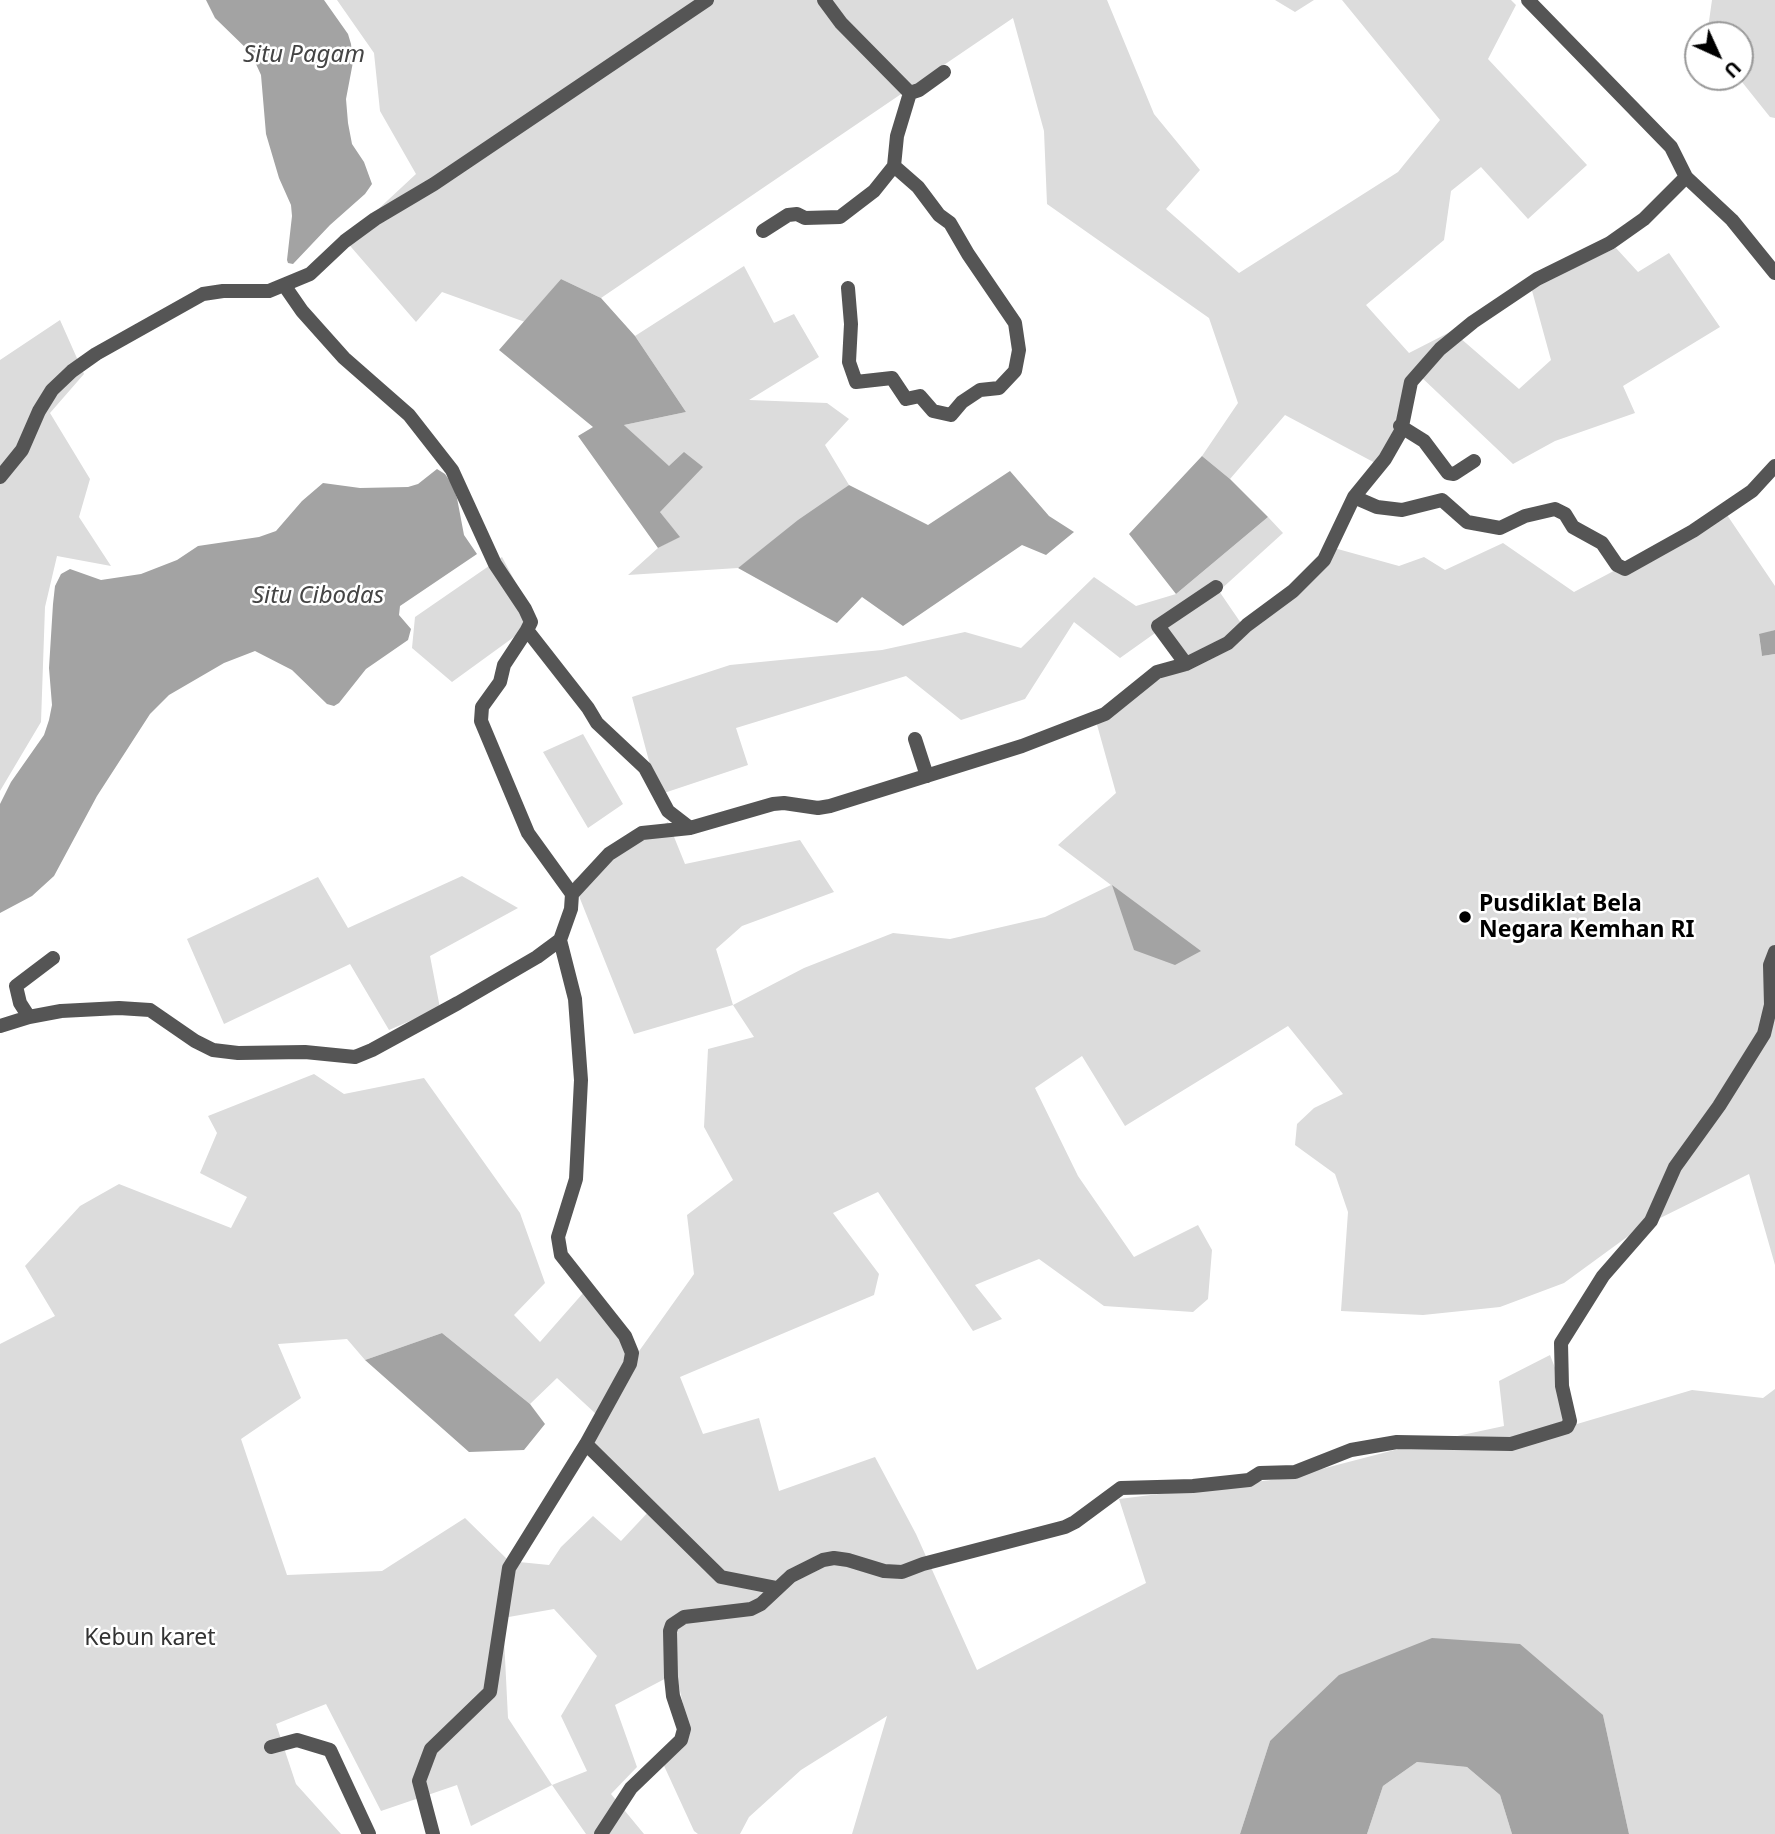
<!DOCTYPE html>
<html>
<head>
<meta charset="utf-8">
<style>
  body { margin:0 }
  #map { position:relative; width:1775px; height:1834px; overflow:hidden; background:#fff; font-family:"Noto Sans",sans-serif }
  canvas { display:block }
  .north { position:absolute; left:1684px; top:21px; width:70px; height:70px; box-sizing:border-box; background:#fff; border:2px solid #999; border-radius:50%; rotate:135deg; font-size:19px; font-weight:700; line-height:28px; text-align:center; color:#000 }
  .north::after { content:''; display:block; margin:auto; width:24px; height:32px; background:#000; clip-path:polygon(50% 0,100% 100%,50% 72%,0 100%) }
</style>
</head>
<body>
<div id="map">
<canvas width="1775" height="1834"></canvas>
<div class="north">U</div>
</div>
<script>
const ctx = document.querySelector('canvas').getContext('2d');
ctx.lineJoin = 'round';
function fill(path, color) { ctx.fillStyle = color; ctx.fill(path, 'evenodd'); }
const poly = rows => new Path2D(rows.map(r => 'M' + r).join(''));
function strokePath(path, color, width, dash) { ctx.strokeStyle = color; ctx.lineWidth = width; ctx.lineCap = dash ? 'butt' : 'round'; ctx.setLineDash(dash || []); ctx.stroke(path); }
function label(font, color, halo, rows, align = 'center') {
  ctx.font = font + ' "Noto Sans",sans-serif'; ctx.lineWidth = 5; ctx.setLineDash([]); ctx.textBaseline = 'middle'; ctx.strokeStyle = halo; ctx.fillStyle = color; for (const [text, x, y, turn = 0] of rows) {
    ctx.save(); ctx.translate(x, y); ctx.rotate((+turn || 0) * Math.PI / 180); ctx.textAlign = isNaN(turn) ? turn : align; if (halo) ctx.strokeText(text, 0, 0); ctx.fillText(text, 0, 0); ctx.restore();
  }
}
const green = poly([
  [337,0,1107,0,1154,114,1200,170,1166,209,1239,273,1398,172,1440,120,1342,0,1511,0,1516,5,1488,59,1587,165,1528,219,1481,167,1451,191,1444,240,1366,305,1409,353,1452,331,1519,389,1551,360,1531,287,1616,248,1638,272,1669,253,1720,327,1623,386,1635,413,1555,441,1513,464,1419,375,1379,465,1285,415,1230,479,1202,456,1238,403,1209,318,1047,204,1044,131,1013,18,601,298,561,279,525,322,442,292,416,322,345,240,416,174,380,111,374,53],
  [1275,0,1314,0,1295,12],
  [1712,0,1775,0,1775,118,1770,117,1738,77,1740,77,1740,35,1707,35],
  [744,266,774,323,794,314,819,357,749,400,827,403,849,419,825,445,849,485,738,568,628,575,658,548,679,537,660,512,669,467,624,425,686,412,635,336],
  [60,320,84,374,50,413,90,479,79,517,111,566,57,556,45,607,41,722,0,791,0,360],
  [1725,512,1775,586,1775,630,1759,635,1762,656,1775,654,1775,1265,1749,1174,1638,1229,1564,1283,1500,1307,1423,1315,1341,1311,1348,1212,1335,1174,1295,1145,1297,1124,1314,1108,1343,1094,1288,1026,1125,1126,1082,1056,1035,1088,1078,1176,1134,1257,1198,1225,1212,1250,1208,1299,1193,1312,1104,1306,1039,1259,975,1285,1002,1319,973,1331,878,1192,833,1213,879,1274,874,1295,680,1377,703,1434,759,1418,779,1491,875,1457,916,1534,977,1670,1146,1583,1119,1499,1287,1478,1406,1447,1504,1426,1499,1381,1550,1355,1577,1424,1692,1390,1763,1398,1775,1389,1775,1834,1629,1834,1603,1715,1270,1741,1240,1834,852,1834,887,1716,801,1770,749,1817,740,1834,698,1834,694,1831,660,1757,689,1731,676,1673,615,1705,637,1767,611,1794,644,1834,586,1834,552,1785,471,1826,457,1785,381,1811,326,1704,276,1724,296,1784,341,1834,0,1834,0,1344,55,1316,25,1266,80,1206,119,1184,231,1228,247,1197,200,1173,217,1133,208,1116,314,1074,344,1094,424,1078,520,1213,545,1283,514,1315,540,1342,584,1292,637,1354,694,1274,687,1215,733,1180,704,1127,708,1049,754,1037,733,1005,634,1034,573,881,668,822,685,864,800,840,834,892,742,926,716,949,733,1005,804,968,893,933,950,939,1045,917,1111,885,1058,845,1116,793,1096,721,1179,666,1158,631,1120,658,1074,622,1025,699,961,720,906,676,736,728,748,765,658,795,632,697,730,665,882,650,965,632,1021,648,1094,577,1136,606,1176,594,1268,517,1283,533,1219,591,1245,629,1334,548,1399,566,1424,557,1445,570,1503,543,1574,592],
  [442,1333,530,1404,557,1378,596,1414,581,1450,651,1509,621,1541,593,1516,561,1547,549,1565,509,1561,465,1518,382,1571,287,1575,241,1439,301,1398,278,1344,347,1339,365,1360],
  [554,1609,597,1656,561,1716,587,1771,552,1785,508,1718,503,1618],
  [502,557,536,621,452,682,412,648,415,617],
  [583,734,623,804,588,828,543,752],
  [462,876,518,908,430,956,440,1008,389,1030,350,964,224,1024,187,939,318,877,348,928],
  [1417,1762,1467,1767,1500,1795,1512,1834,1367,1834,1383,1786]
]);
const water = poly([
  [206,0,324,0,348,34,351,44,353,62,346,99,348,123,352,144,364,162,372,184,365,194,330,225,293,264,288,263,287,260,292,216,291,205,279,178,266,134,261,75,251,53,215,18],
  [561,279,601,298,635,336,686,412,624,425,669,466,684,452,703,467,660,512,680,537,658,548,578,436,593,427,499,350],
  [1202,456,1230,479,1268,517,1176,594,1129,534],
  [437,469,445,474,452,484,457,498,464,535,477,554,400,606,399,615,411,629,408,640,366,669,339,703,334,706,327,704,292,670,255,651,224,663,169,695,150,714,97,796,54,876,32,896,0,913,0,804,11,782,44,735,49,720,52,705,49,668,53,604,55,586,61,574,70,569,101,580,141,574,177,560,198,546,259,537,276,531,302,501,323,483,360,488,408,487,418,484],
  [1010,471,1049,516,1074,532,1046,555,1022,545,903,626,862,597,837,623,738,568,798,520,849,485,928,525],
  [1775,630,1775,654,1762,656,1759,634],
  [1112,885,1201,951,1175,965,1134,950],
  [442,1333,530,1404,545,1424,524,1450,469,1452,365,1360],
  [1432,1638,1520,1644,1603,1715,1629,1834,1512,1834,1500,1795,1467,1767,1417,1762,1383,1786,1367,1834,1240,1834,1270,1741,1339,1675]
]);
const minor = poly([
  [824,0,841,23,910,93],
  [1528,0,1671,147,1686,177,1732,220,1775,273],
  [763,231,788,215,797,214,805,218,840,217,874,191,894,166,897,136,910,93,919,90,944,72],
  [284,285,302,311,344,358,409,415,452,470,495,564,525,609,531,622,527,630,588,708,597,723,645,768,668,811,690,828],
  [848,288,851,324,849,362,856,382,892,378,906,399,920,396,933,411,951,415,962,402,980,390,999,388,1015,371,1019,350,1015,323,968,254,950,223,939,215,918,187,894,166],
  [1400,426,1424,441,1448,473,1454,474,1474,461],
  [0,477,22,450,39,411,52,390,72,371,96,354,203,294,223,291,269,291,310,274,345,241,375,219,434,184,707,0],
  [1354,497,1377,507,1402,510,1442,500,1467,522,1500,528,1525,516,1555,509,1565,514,1573,527,1602,543,1617,565,1625,569,1693,531,1752,491,1775,466],
  [1186,664,1158,626,1216,587],
  [915,739,927,776],
  [572,894,609,854,642,833,690,828,773,804,784,803,818,808,830,806,1022,746,1105,714,1157,672,1186,664,1228,643,1247,625,1293,591,1324,560,1354,497,1385,459,1401,431,1411,382,1440,349,1473,322,1537,279,1610,243,1644,219,1686,177],
  [29,1017,20,1003,16,986,53,958],
  [0,1026,29,1017,61,1011,119,1008,150,1010,195,1041,213,1050,238,1053,305,1052,355,1057,372,1050,458,1003,537,957,560,940],
  [586,1444,721,1577,777,1588],
  [271,1747,297,1740,330,1750,369,1834],
  [433,1834,419,1781,431,1749,490,1692,509,1568,586,1444,630,1364,632,1353,625,1336,561,1255,558,1237,576,1179,581,1080,575,999,560,940,571,909,572,894,528,833,481,721,482,707,500,682,504,665,527,630],
  [601,1834,631,1788,681,1740,684,1729,673,1696,671,1677,670,1631,672,1625,684,1617,751,1609,761,1604,791,1576,823,1560,834,1558,848,1560,884,1571,902,1572,923,1564,1065,1527,1075,1522,1121,1488,1193,1486,1249,1480,1260,1473,1295,1472,1351,1450,1397,1442,1511,1444,1567,1427,1570,1421,1562,1386,1561,1343,1603,1276,1651,1221,1675,1167,1719,1106,1764,1034,1771,1005,1770,965,1775,952]
]);
const markers = [
  [1465,917,7,"#000"]
];
const poiNames = [
  ["Pusdiklat Bela",1479,904],
  ["Negara Kemhan RI",1479,930]
];
const parkNames = [
  ["Kebun karet",150,1638]
];
const waterNames = [
  ["Situ Pagam",304,55],
  ["Situ Cibodas",318,596]
];
fill(green, '#dcdcdc');
fill(water, '#a3a3a3');
strokePath(minor, '#555', 14);
for (const [x, y, r, color] of markers) { const dot = new Path2D(); dot.arc(x, y, r, 0, 2 * Math.PI); ctx.fillStyle = color; ctx.fill(dot); strokePath(dot, '#fff', 2.5); }
label('bold 23px', '#000', '#fff', poiNames, 'left');
label('23px', '#333', '#fff', parkNames);
label('italic 24px', '#444', '#fff', waterNames);
</script>
</body>
</html>
